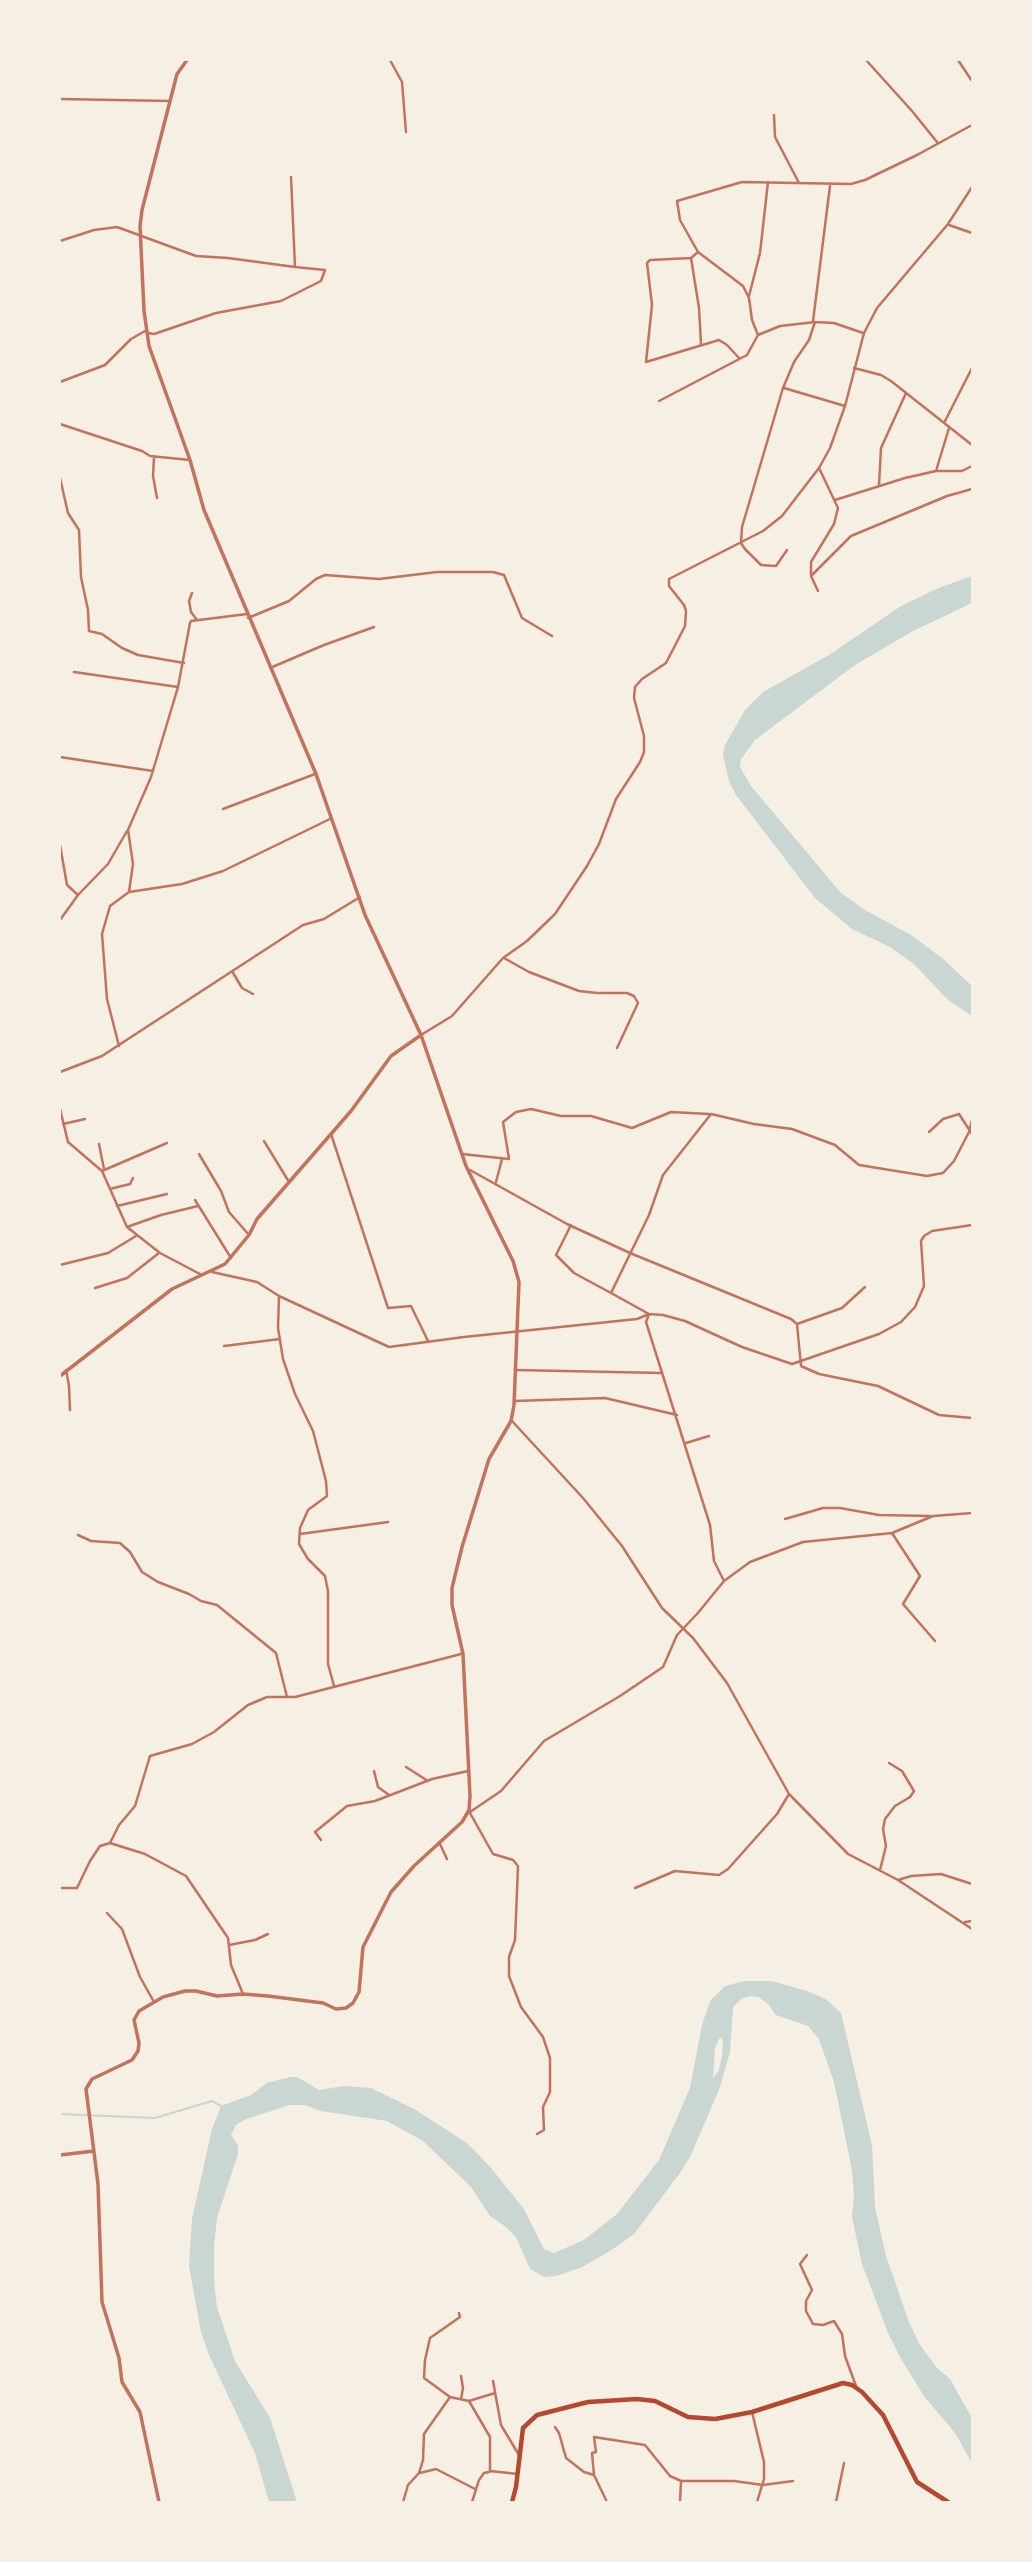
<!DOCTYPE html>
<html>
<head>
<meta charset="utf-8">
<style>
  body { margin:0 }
  #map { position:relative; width:1032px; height:2562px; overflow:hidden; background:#f6efe4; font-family:"Asap Condensed",sans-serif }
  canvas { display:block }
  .frame { position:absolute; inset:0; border:61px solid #f6efe4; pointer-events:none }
</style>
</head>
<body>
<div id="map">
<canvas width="1032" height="2562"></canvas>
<div class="frame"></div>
</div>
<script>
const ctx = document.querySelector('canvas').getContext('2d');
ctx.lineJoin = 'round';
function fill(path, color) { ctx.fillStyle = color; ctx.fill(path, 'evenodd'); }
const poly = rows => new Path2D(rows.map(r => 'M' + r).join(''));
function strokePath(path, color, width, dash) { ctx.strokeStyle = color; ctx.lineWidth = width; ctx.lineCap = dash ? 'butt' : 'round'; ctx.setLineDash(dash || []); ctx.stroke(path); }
const water = poly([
  [972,576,972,603,913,631,855,665,755,740,741,759,740,767,751,786,841,893,865,910,911,935,942,958,972,986,972,1016,948,1000,914,964,890,947,852,929,815,898,736,795,729,781,723,755,725,745,745,710,763,692,829,655,901,606,941,587],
  [744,1981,772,1981,810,1992,827,2000,841,2013,872,2145,875,2207,886,2256,909,2322,920,2345,937,2368,950,2379,972,2418,972,2463,955,2433,924,2396,901,2359,888,2333,862,2264,852,2217,854,2195,852,2170,834,2082,819,2039,808,2026,776,2015,768,2004,759,1997,750,1996,741,1999,733,2007,730,2052,719,2090,690,2157,680,2173,634,2234,610,2251,580,2268,556,2276,544,2277,530,2269,516,2237,506,2227,490,2216,471,2187,423,2141,387,2121,321,2111,305,2105,290,2105,246,2119,236,2125,231,2135,238,2145,238,2154,217,2218,214,2246,214,2281,217,2307,235,2361,270,2418,297,2502,269,2502,255,2453,209,2355,201,2332,189,2266,192,2219,212,2129,221,2106,251,2095,267,2083,290,2077,297,2077,319,2090,344,2086,371,2088,414,2109,467,2143,491,2168,524,2209,544,2249,554,2253,584,2240,617,2214,659,2160,690,2088,702,2025,710,2001,725,1986],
  [720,2037,723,2040,722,2057,718,2072,713,2078,715,2048]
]);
const stream = poly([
  [60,2114,155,2118,212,2101,223,2107]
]);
const minor = poly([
  [390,60,402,82,406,132],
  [866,60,912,111,937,142],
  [958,60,972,81],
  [60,99,170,101],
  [774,115,775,137,799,183],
  [949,225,972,233],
  [60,241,94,230,117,227,196,256,228,258,295,267,291,177],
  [698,252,691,258,650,260,647,263,652,305,646,362,719,340,727,345,739,358],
  [691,258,699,308,701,344],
  [749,296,760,253,768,182],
  [813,321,830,186],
  [148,333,154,334,216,313,281,301,321,281,325,270,295,267],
  [863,333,834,323,815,322,780,326,758,335,752,320,749,298,743,286,698,252,680,220,677,201,742,182,851,184,865,180,917,155,972,125],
  [854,368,881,375,891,381,972,445],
  [60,382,105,365,131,339,145,331],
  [784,388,845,406],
  [659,401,747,355,758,335],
  [944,423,972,368],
  [60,424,142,451,150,456,190,460],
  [154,457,153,476,157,498],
  [936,471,949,428],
  [60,478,68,513,79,530,81,577,88,610,89,631,102,634,122,648,138,655,184,663],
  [879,485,881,448,906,393],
  [835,500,905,478,936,471,962,471,972,466],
  [787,550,776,566,761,565,745,549,741,543,742,527,783,388,794,362,809,340,815,322],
  [811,576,851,536,947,496,972,489],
  [818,591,811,576,811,562,834,524,838,508,819,468],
  [192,593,189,601,191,612,197,620],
  [248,618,289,601,316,579,325,575,379,579,437,572,493,572,504,575,522,618,552,636],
  [270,668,324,645,374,627],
  [74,672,178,687],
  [60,757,153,771],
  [223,809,315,774],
  [60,845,67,885,78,895],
  [129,892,133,864,128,830,151,777,178,687,190,623,191,621,247,614],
  [60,920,78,895,108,864,127,831],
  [504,958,529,972,579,991,597,993,627,993,634,996,638,1003,617,1048],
  [232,971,242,988,253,994],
  [421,1035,452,1016,503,958,527,941,555,914,587,866,599,844,616,799,640,762,644,752,644,736,634,698,635,687,642,679,666,663,685,626,686,611,684,605,669,586,669,579,763,531,782,516,819,468,830,448,845,406,864,333,877,308,948,224,972,187],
  [119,1046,107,999,102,934,110,906,129,892,182,884,223,871,332,818],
  [60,1072,102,1056,303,925,324,919,360,897],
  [60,1109,68,1142,102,1171,127,1227,160,1253,200,1274],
  [63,1124,85,1119],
  [929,1132,943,1119,959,1114,972,1134],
  [331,1134,388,1308,411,1306,428,1341],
  [264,1141,289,1182],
  [99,1144,104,1169],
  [199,1154,221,1191,229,1212,249,1235],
  [462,1154,509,1159,503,1122,516,1112,531,1109,561,1116,591,1116,632,1128,671,1112,709,1114],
  [470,1170,567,1224,630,1253,791,1319,797,1324,801,1366,819,1374,878,1386,939,1415,972,1418],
  [102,1171,167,1143],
  [496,1182,502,1159],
  [110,1189,130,1184,133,1178],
  [195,1200,231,1258],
  [117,1206,167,1194],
  [571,1225,556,1255,574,1273,611,1293],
  [127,1227,161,1215,198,1206],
  [60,1265,108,1253,136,1236],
  [212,1272,257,1282,279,1296,389,1347,464,1337,637,1319,649,1314,663,1315,685,1321,742,1347,792,1364,879,1334,901,1322,915,1307,924,1286,921,1241,924,1236,932,1231,972,1225],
  [95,1288,127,1278,159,1253],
  [279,1296,278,1328,283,1359,295,1394,313,1431,326,1481,327,1496,308,1510,300,1528,299,1544,308,1559,325,1576,328,1591,328,1664,334,1686],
  [797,1324,842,1308,865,1287],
  [224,1346,280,1339],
  [66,1370,69,1386,70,1410],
  [515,1370,662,1373],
  [514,1401,605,1398,677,1415],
  [512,1421,583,1498,622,1546,662,1608,693,1638,727,1683,789,1794,848,1854,898,1880,972,1929],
  [686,1443,709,1436],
  [785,1519,823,1508,840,1508,879,1515,930,1516],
  [892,1533,920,1576,903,1604,935,1641],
  [300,1534,388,1522],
  [78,1535,91,1541,120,1543,130,1552,142,1572,158,1582,189,1594,201,1601,217,1605,276,1653,287,1697],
  [724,1581,714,1561,710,1525,646,1322,649,1314,611,1293,649,1215,663,1175,711,1114,754,1124,792,1129,835,1145,859,1165,927,1176,943,1173,954,1161,969,1132,972,1120],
  [406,1767,428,1781],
  [374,1771,378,1787,389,1795],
  [470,1812,501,1791,544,1741,620,1696,663,1667,677,1635,697,1614,724,1581,750,1562,803,1542,892,1533,933,1516,972,1513],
  [470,1813,493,1854,513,1860,518,1866,515,1940,509,1957,509,1976,521,2007,543,2037,550,2058,550,2092,543,2107,544,2130,537,2134],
  [321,1840,315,1832,347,1806,375,1801,432,1779,468,1771],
  [439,1842,447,1859],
  [110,1843,119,1825,135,1806,150,1756,192,1744,214,1732,248,1705,267,1697,295,1697,461,1654],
  [880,1870,886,1846,883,1829,885,1819,895,1806,910,1797,914,1791,902,1771,889,1763],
  [898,1880,911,1876,941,1874,972,1884],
  [60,1888,77,1888,90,1861,100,1846,110,1843,145,1854,186,1876,228,1938,231,1965,243,1994],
  [635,1888,675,1871,719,1875,728,1869,777,1814,789,1794],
  [107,1913,122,1929,140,1977,154,2002],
  [965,1922,972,1921],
  [229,1945,255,1940,268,1934],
  [807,2255,800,2264,812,2290,806,2301,806,2311,813,2324,823,2325,834,2321,842,2334,845,2356,856,2386],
  [459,2313,460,2317,430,2338,425,2360,424,2378,450,2397,469,2401,490,2437,490,2471,518,2474],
  [461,2376,463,2388,461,2399],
  [493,2381,501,2425,519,2455],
  [469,2401,495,2393],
  [752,2412,764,2462,764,2479,757,2502],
  [555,2427,559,2433,566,2458,584,2472,594,2475,607,2502],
  [420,2473,436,2469,475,2489],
  [594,2475,592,2453,596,2452,594,2437,645,2445,670,2476,681,2481,734,2481,763,2485,793,2481],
  [403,2502,408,2485,419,2473,423,2460,424,2434,450,2397],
  [472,2502,479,2480,484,2473,489,2472],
  [680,2502,681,2481],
  [836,2502,844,2463]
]);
const tertiary = poly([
  [60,1376,172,1289,225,1264,249,1235,257,1219,351,1111,391,1056,421,1035],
  [60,2155,94,2151],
  [159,2502,140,2412,122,2382,119,2358,102,2302,98,2184,86,2089,92,2079,132,2060,138,2051,139,2043,134,2020,139,2011,163,1997,185,1991,196,1991,217,1996,243,1994,268,1996,323,2003,336,2009,346,2008,353,2003,359,1992,363,1947,391,1892,414,1866,462,1822,469,1810,470,1796,463,1654,452,1605,452,1588,462,1547,489,1459,511,1421,514,1405,519,1282,513,1261,466,1166,421,1035,365,915,316,774,204,510,190,460,149,346,144,311,140,226,142,210,177,74,187,60]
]);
const secondary = poly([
  [512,2502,516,2487,523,2428,537,2415,588,2402,637,2399,655,2401,688,2417,715,2419,752,2412,843,2383,852,2385,862,2392,883,2415,917,2482,948,2502]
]);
fill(water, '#c9d6d2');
strokePath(stream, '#c9d6d2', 2);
strokePath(minor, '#c5725c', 2.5);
strokePath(tertiary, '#c5725c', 3.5);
strokePath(secondary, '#b5482f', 4.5);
</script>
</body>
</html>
